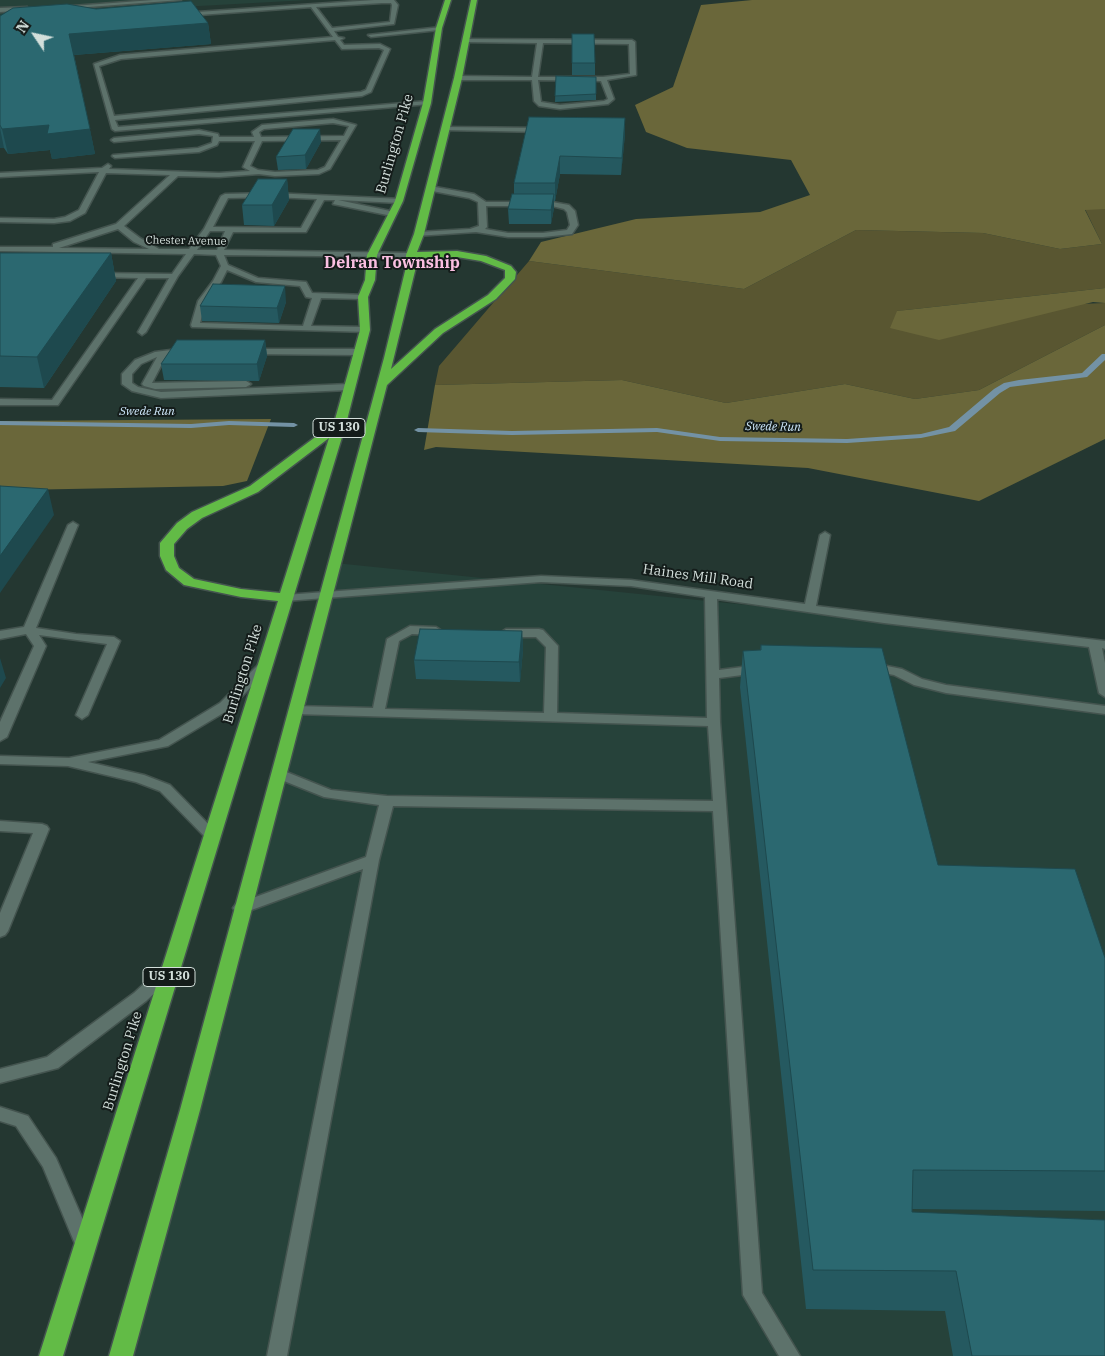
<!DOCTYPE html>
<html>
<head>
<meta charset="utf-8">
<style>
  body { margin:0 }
  #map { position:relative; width:1105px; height:1356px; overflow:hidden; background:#243731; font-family:"IBM Plex Serif",serif }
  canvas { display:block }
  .north { position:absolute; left:10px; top:10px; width:50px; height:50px; -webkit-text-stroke:4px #141c1a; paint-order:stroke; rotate:304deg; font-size:14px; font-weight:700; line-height:20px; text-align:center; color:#d3dfdb }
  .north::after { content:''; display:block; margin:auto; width:18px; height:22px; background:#d3dfdb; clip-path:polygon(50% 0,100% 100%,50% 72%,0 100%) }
</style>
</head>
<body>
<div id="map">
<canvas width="1105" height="1356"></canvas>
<div class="north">N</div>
</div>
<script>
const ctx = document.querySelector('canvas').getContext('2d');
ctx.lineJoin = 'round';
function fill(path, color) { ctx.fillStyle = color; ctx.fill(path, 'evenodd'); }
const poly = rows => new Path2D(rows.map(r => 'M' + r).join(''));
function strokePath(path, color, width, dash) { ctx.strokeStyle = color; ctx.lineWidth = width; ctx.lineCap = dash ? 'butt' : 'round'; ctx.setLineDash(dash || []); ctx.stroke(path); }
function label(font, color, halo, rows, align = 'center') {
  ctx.font = font + ' "IBM Plex Serif",serif'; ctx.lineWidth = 4; ctx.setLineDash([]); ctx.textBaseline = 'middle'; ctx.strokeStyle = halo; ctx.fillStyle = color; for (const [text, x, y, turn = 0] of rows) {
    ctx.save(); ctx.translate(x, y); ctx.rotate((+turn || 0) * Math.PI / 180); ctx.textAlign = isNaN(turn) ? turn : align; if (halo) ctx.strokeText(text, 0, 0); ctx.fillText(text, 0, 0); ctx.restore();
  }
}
const built = poly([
  [0,0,308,0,0,17],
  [335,563,884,619,1105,645,1105,1356,122,1356]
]);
const green = poly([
  [1085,209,1105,209,1105,288,897,311,1105,303,1105,325,979,390,915,399,845,384,726,403,622,380,435,385,439,366,529,261,744,289,856,230,983,233,1060,249,1102,244]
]);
const forest = poly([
  [752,0,1105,0,1105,209,1085,210,1102,244,1060,249,983,233,856,230,744,289,529,261,541,242,636,219,760,212,810,195,791,160,687,148,646,132,635,105,673,87,701,5],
  [1105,288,1105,303,1093,302,939,340,890,328,897,311],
  [1105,325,1105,439,979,501,808,468,436,447,424,450,435,385,622,380,726,403,845,384,915,399,979,390],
  [271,419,247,481,223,486,18,490,0,507,0,421]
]);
const stream = poly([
  [1102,354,1105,354,1105,360,1087,377,1010,387,1000,393,955,431,921,438,847,443,720,441,657,432,512,435,418,432,414,430,418,428,512,431,657,428,720,437,847,439,921,434,949,427,994,389,1004,383,1019,380,1082,373,1102,354],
  [0,421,191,424,229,421,294,423,298,425,294,427,229,425,191,428,0,425,0,421]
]);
const minor = poly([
  [153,0,181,0,62,9,59,7,153,0],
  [374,0,394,0,398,5,394,24,334,31,338,37,344,38,340,40,344,45,380,44,390,49,371,92,362,96,115,120,118,127,427,101,429,104,115,131,112,129,94,64,120,55,333,37,311,7,185,16,183,13,374,0],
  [382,3,391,3,392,5,390,22,332,28,316,7,382,3],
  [335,40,342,49,379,48,384,50,366,90,361,92,114,116,99,66,121,59,335,40],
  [27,7,29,10,0,12,0,8,27,7],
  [441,27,439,30,371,37,368,35,441,27],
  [466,39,632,40,635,42,636,75,607,80,614,99,608,104,560,109,539,106,534,101,532,80,458,80,455,78,458,76,532,77,537,43,464,42,466,39],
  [543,43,629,44,630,74,603,77,538,77,543,43],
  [538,80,601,81,608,99,604,101,560,105,541,102,538,80],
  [333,119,356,125,330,169,319,174,275,176,259,174,219,177,178,176,124,226,140,238,159,249,189,249,204,229,221,196,225,194,272,193,402,199,402,203,399,203,338,200,395,212,395,216,392,216,333,204,335,200,324,200,306,232,233,232,224,250,414,253,415,255,411,257,224,255,228,265,258,278,306,282,312,293,366,295,367,297,363,299,321,298,311,326,365,327,369,330,368,332,192,327,191,325,198,301,213,281,221,266,216,255,194,254,178,276,146,332,142,335,138,332,169,278,146,278,58,405,0,405,0,399,52,400,138,278,99,277,96,277,96,273,172,274,186,254,0,251,0,247,53,247,53,244,116,224,170,175,106,173,85,213,70,221,54,223,0,222,0,218,54,219,65,217,79,210,99,172,0,177,0,173,102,168,108,164,111,166,109,169,219,173,250,171,243,167,255,141,219,141,217,145,199,152,115,158,112,156,113,155,198,148,212,143,213,136,199,134,114,142,111,140,114,138,199,130,218,134,219,137,254,137,252,132,262,125,333,119],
  [333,123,349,126,344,136,261,137,259,132,264,129,333,123],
  [341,140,325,167,318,170,275,172,258,170,250,166,262,141,341,140],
  [272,197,317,199,301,228,213,227,228,198,272,197],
  [118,229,134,242,149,249,59,248,118,229],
  [210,231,225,231,217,250,197,250,210,231],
  [227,270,256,282,300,286,306,297,312,298,303,326,200,323,206,301,221,282,227,270],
  [445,127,543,128,546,130,543,132,443,130,443,128,445,127],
  [430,186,474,194,486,202,552,202,569,205,575,211,578,225,572,234,543,237,508,237,476,232,416,236,415,234,419,232,470,229,479,226,478,202,469,198,427,190,427,186,430,186],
  [486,206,552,206,564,209,567,212,570,225,567,230,543,233,508,233,485,229,487,227,486,206],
  [186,348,189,349,189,353,175,355,174,358,164,360,152,383,246,381,251,384,246,387,155,389,144,386,142,384,157,357,141,364,132,374,132,383,138,387,161,392,349,384,354,387,349,390,161,398,132,391,122,384,122,374,135,360,155,352,186,348],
  [251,349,359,349,363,352,359,355,248,354,247,352,251,349],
  [73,522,78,525,36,628,76,634,114,637,120,641,88,715,82,719,76,715,107,644,39,635,46,646,7,737,0,741,0,722,34,646,26,634,0,639,0,631,24,627,68,525,73,522],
  [825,532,830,535,816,606,1105,641,1105,649,1102,648,1105,663,1105,697,1099,693,1089,647,884,623,717,599,719,670,758,665,764,669,758,673,719,678,720,722,762,1293,800,1356,779,1356,743,1295,713,811,393,806,379,860,287,1356,267,1356,363,869,246,912,241,913,236,912,233,908,236,904,366,857,379,805,324,797,274,777,272,774,274,771,284,771,331,790,387,796,713,801,708,726,295,714,289,710,295,706,373,708,387,639,410,626,436,627,442,631,436,635,412,634,399,641,385,709,544,713,546,647,536,637,506,637,500,633,506,629,539,629,543,630,558,646,557,713,707,718,705,597,631,586,541,582,285,601,279,598,285,595,541,576,631,580,805,604,820,535,825,532],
  [264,662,270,666,268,669,230,709,168,746,88,762,144,775,170,785,218,834,220,837,218,840,208,840,160,791,136,782,68,766,0,764,0,756,69,758,159,740,220,703,260,663,264,662],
  [872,663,902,669,922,679,946,685,1105,706,1105,714,946,693,914,685,894,675,868,670,866,667,868,664,872,663],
  [0,821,42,824,47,826,49,829,8,931,5,935,0,937,0,913,33,833,0,831,0,821],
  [170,963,176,965,178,969,176,973,146,1001,58,1068,0,1083,0,1069,47,1057,134,993,164,965,170,963],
  [0,1107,28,1116,56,1158,94,1245,92,1251,85,1253,78,1251,43,1167,16,1126,0,1121,0,1107]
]);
const highway = poly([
  [445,0,451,0,442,28,431,103,403,201,377,255,375,280,368,297,370,330,346,424,63,1356,39,1356,278,601,241,597,184,585,166,570,160,556,160,543,177,523,192,512,250,486,334,423,360,330,358,297,365,280,367,255,395,201,423,103,436,28,445,0],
  [329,438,280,593,241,589,194,579,179,568,174,556,174,544,187,529,202,518,258,492,329,438],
  [471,0,477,0,462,78,424,234,417,252,457,251,486,256,511,266,516,272,515,279,496,299,443,333,387,385,200,1110,133,1356,109,1356,180,1110,384,358,406,267,406,255,414,234,454,78,471,0],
  [457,257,481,261,505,270,505,278,488,295,435,329,391,369,416,267,416,258,457,257]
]);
const wall = poly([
  [96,9,208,23,211,44,74,55,95,154,52,159,50,150,8,154,4,148,0,148,0,16],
  [572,34,595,63,595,75,572,75],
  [556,76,596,94,596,100,555,102],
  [529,117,625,134,621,175,560,174,555,201,554,201,554,208,551,224,509,224,508,209,514,194,514,183],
  [321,142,306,169,278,170,276,157],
  [287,179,289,200,274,226,244,225,242,205],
  [0,253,111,253,116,281,44,388,0,387],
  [286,302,279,323,202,321,200,306],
  [265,340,267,356,259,381,164,380,161,364],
  [522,631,523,650,520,682,416,679,414,660],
  [761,645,938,865,1105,958,1105,1211,912,1209,912,1212,1105,1356,953,1356,945,1311,806,1309,740,687,743,651,760,650]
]);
const shadedWall = poly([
  [208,23,211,44,73,55,69,34],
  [625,118,625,134,621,175,622,158],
  [49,125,90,129,95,154,52,159,50,150,8,154,2,129],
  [0,128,4,148,0,148],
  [320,129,321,142,306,169,305,155],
  [560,156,560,174,555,201,555,183],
  [287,179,289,200,274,226,272,205],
  [554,194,554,208,551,224,551,210],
  [111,253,116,281,44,388,37,357],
  [285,286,286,302,279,323,277,308],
  [265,340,267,356,259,381,257,364],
  [48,489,54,515,0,593,0,556],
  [522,631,523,650,520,682,519,662],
  [0,658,6,678,0,688]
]);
const building = poly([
  [191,1,208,23,69,34,90,129,47,134,49,125,2,129,0,125,0,16,13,8,67,4,96,9,191,1],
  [572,34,594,34,595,63,572,63,572,34],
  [556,76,596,77,596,94,555,96,556,76],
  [529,117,625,118,622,158,560,156,555,183,514,183,529,117],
  [293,129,320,129,305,155,276,157,293,129],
  [258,179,287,179,272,205,242,205,258,179],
  [512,194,554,194,551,210,508,209,512,194],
  [0,253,111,253,37,357,0,356,0,253],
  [213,284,285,286,277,308,200,306,213,284],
  [177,340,265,340,257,364,161,364,177,340],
  [0,486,48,489,0,556,0,486],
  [420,629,522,631,519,662,414,660,420,629],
  [761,645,882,648,938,865,1075,869,1105,958,1105,1171,913,1170,912,1212,1105,1220,1105,1356,972,1356,956,1271,813,1270,743,651,761,650,761,645]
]);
const farStreetnames = [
  ["Chester Avenue",186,241,1]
];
const farWaternames = [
  ["Swede Run",147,412],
  ["Swede Run",773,427,1]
];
const shields = [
  [339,428,52],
  [169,977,52]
];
const shieldNames = [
  ["US 130",339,428],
  ["US 130",169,977]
];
const streetNames = [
  ["Burlington Pike",395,144,-74],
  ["Haines Mill Road",698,577,8],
  ["Burlington Pike",243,674,-73],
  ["Burlington Pike",123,1061,-73]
];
const farDistrictnames = [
  ["Delran Township",392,263]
];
fill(built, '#26423a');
fill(green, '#595631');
fill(forest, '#6a673a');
fill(stream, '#7392a5');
strokePath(minor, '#44544f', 3);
strokePath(highway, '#44544f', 3);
fill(minor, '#5d726b');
fill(highway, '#62bb46');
fill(wall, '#255960');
fill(shadedWall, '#1e494e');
fill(building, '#2b6870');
strokePath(building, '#1e494e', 1);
label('11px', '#d3dfdb', '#141c1a', farStreetnames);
label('italic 12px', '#cce5f8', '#141c1a', farWaternames);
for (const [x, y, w] of shields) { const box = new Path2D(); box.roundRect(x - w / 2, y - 9.5, w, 19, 4); ctx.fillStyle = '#141c1a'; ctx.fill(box); strokePath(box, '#d3dfdb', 1); }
label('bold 12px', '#d3dfdb', null, shieldNames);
label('14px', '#d3dfdb', '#141c1a', streetNames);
label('bold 16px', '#fabfe1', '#141c1a', farDistrictnames);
</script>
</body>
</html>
